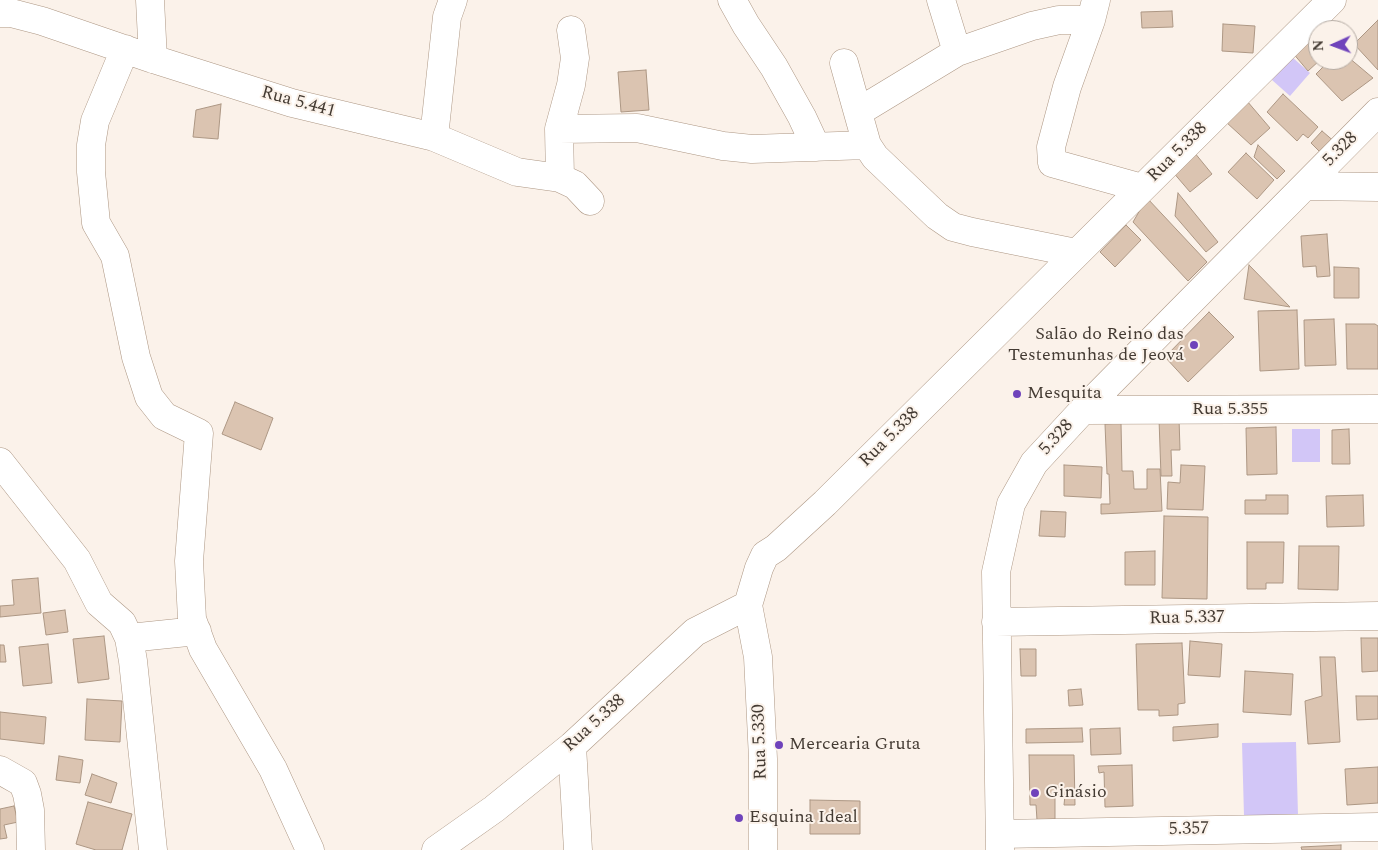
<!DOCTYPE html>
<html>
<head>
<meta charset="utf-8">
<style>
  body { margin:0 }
  #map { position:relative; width:1378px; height:850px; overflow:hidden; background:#fbf2ea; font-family:Spectral,serif }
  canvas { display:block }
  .north { position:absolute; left:1308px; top:20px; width:50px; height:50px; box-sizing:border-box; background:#fbf2ea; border:1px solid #b2a9a1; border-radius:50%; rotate:268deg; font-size:14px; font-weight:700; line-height:20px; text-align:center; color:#443b33 }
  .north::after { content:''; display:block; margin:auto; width:18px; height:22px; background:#6f43bb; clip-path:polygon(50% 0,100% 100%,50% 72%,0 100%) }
</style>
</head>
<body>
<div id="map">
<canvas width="1378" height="850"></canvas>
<div class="north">N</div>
</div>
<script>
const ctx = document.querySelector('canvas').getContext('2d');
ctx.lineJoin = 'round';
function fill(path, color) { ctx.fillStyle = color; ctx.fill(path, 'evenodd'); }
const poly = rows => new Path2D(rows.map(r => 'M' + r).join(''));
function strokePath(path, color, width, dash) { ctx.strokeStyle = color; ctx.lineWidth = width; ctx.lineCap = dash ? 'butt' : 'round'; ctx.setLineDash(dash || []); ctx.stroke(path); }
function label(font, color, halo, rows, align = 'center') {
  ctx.font = font + ' Spectral,serif'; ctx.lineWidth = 4; ctx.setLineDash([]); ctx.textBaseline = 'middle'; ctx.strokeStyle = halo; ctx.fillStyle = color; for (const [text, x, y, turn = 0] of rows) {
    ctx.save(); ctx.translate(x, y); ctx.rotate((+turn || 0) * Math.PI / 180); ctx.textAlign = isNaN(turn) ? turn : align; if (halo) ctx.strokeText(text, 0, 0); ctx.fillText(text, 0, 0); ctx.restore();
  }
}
const green = poly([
  [1292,57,1310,73,1290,96,1272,80],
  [1292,429,1320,429,1320,462,1292,462],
  [1296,742,1298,815,1244,816,1242,743]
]);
const building = poly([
  [1172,11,1173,27,1142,28,1141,12,1172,11],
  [1378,20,1378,70,1354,44,1378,20],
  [1223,24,1255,26,1253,53,1222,51,1223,24],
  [1314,33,1318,37,1318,60,1320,60,1308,71,1292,52,1314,33],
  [1348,57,1373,78,1342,101,1316,74,1330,60,1348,60,1348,57],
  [646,70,649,110,621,112,618,72,646,70],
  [1283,94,1318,127,1308,138,1303,134,1297,141,1267,112,1283,94],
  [1247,101,1270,128,1251,145,1226,122,1247,101],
  [221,104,218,139,193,137,196,110,221,104],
  [1322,131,1336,143,1324,156,1311,143,1322,131],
  [1258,145,1285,171,1277,179,1254,157,1258,145],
  [1194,152,1212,174,1190,192,1172,171,1194,152],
  [1246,153,1274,180,1257,199,1228,172,1246,153],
  [1178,193,1218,242,1206,252,1175,216,1178,193],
  [1147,198,1207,262,1188,281,1133,222,1147,198],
  [1126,225,1141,240,1115,267,1100,252,1126,225],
  [1327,234,1330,276,1317,277,1316,266,1303,267,1301,236,1327,234],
  [1249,265,1290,307,1244,299,1249,265],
  [1334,267,1359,268,1359,298,1334,298,1334,267],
  [1297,310,1299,369,1260,371,1258,311,1297,310],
  [1209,312,1234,337,1188,382,1165,357,1209,312],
  [1334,319,1336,365,1305,366,1304,320,1334,319],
  [1346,324,1375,324,1378,326,1378,369,1347,369,1346,324],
  [235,402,273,418,261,450,222,434,235,402],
  [1179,418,1180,450,1171,450,1172,476,1161,476,1159,419,1179,418],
  [1121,423,1122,471,1133,471,1134,489,1147,489,1147,469,1160,469,1162,511,1101,514,1101,504,1110,504,1109,474,1107,474,1105,424,1121,423],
  [1276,427,1277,474,1247,475,1246,428,1276,427],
  [1349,429,1350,464,1332,464,1332,430,1349,429],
  [1064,465,1102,467,1101,498,1064,496,1064,465],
  [1181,465,1205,466,1203,510,1167,509,1168,482,1180,483,1181,465],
  [1266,495,1288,495,1288,514,1245,514,1245,500,1266,500,1266,495],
  [1363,495,1364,526,1327,527,1326,496,1363,495],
  [1041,511,1066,512,1065,537,1039,536,1041,511],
  [1164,516,1208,517,1207,599,1162,598,1164,516],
  [1247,542,1284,542,1283,583,1266,583,1266,589,1247,589,1247,542],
  [1299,546,1339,546,1338,590,1298,589,1299,546],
  [1155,551,1155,585,1125,585,1125,552,1155,551],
  [38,578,41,613,0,617,0,606,14,605,12,580,38,578],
  [65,610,68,632,46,635,43,613,65,610],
  [104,636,109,679,78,683,73,639,104,636],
  [1361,638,1378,638,1378,671,1362,672,1361,638],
  [1190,641,1222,644,1220,677,1188,675,1190,641],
  [1182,643,1185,703,1178,704,1178,715,1159,716,1159,710,1138,710,1136,644,1182,643],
  [48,644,52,683,23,686,19,647,48,644],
  [0,645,4,645,6,662,0,662,0,645],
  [1020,649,1036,649,1036,676,1021,676,1020,649],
  [1320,657,1335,657,1340,742,1308,744,1305,701,1322,696,1320,657],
  [1245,671,1293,674,1291,715,1243,712,1245,671],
  [1081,689,1083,705,1069,706,1068,690,1081,689],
  [1356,696,1378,696,1378,719,1357,720,1356,696],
  [87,699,122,701,120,742,85,740,87,699],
  [0,712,46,717,44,744,0,739,0,712],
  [1218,724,1218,737,1173,741,1173,727,1218,724],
  [1082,728,1083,742,1026,743,1026,729,1082,728],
  [1120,728,1121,754,1091,755,1090,729,1120,728],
  [1029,755,1074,755,1075,805,1064,805,1065,795,1055,795,1055,819,1037,820,1036,805,1030,805,1029,755],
  [59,756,83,760,80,783,56,780,59,756],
  [1132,765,1133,806,1105,807,1104,772,1099,773,1098,766,1132,765],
  [1378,767,1378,803,1347,805,1345,769,1378,767],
  [92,774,117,783,111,803,85,795,92,774],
  [810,800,860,801,860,834,810,834,810,800],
  [88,802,132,814,122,850,96,850,76,844,88,802],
  [14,806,18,822,4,825,7,838,0,839,0,809,14,806],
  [1341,845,1341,850,1302,850,1301,847,1341,845]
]);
const minor = poly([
  [150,0,153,59],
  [732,0,746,25,774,67,802,117,816,147],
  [941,0,957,52],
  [1096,0,1091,20,1067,87,1051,147,1052,163,1142,188],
  [0,13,11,13,42,21,153,59,292,103,434,137,517,172,560,178,575,185,590,201],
  [125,49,95,121,91,145,91,172,96,223,115,256,136,357,149,397,164,416,199,433,189,561,192,619,203,649,273,769,310,850],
  [844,63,867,145,875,157,937,216,953,227,972,232,1076,253],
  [858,112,957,52,1032,26,1059,20,1091,20],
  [559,129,637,128,723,146,752,149,867,145],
  [434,137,447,17,453,0],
  [560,178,559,129,571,85,575,58,571,30],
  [1305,186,1378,187],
  [1083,410,1378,409],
  [0,462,77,560,99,603,122,623,129,638,133,661,153,850],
  [748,605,758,657,763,759,763,850],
  [996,622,1378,616],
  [129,638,197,631],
  [572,746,578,850],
  [0,770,23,783,27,794,30,810,31,850],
  [1000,834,1378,827],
  [436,850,494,809,572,746,695,632,748,605,759,568,765,555,776,548,825,503,1332,0],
  [1000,850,996,572,1011,504,1034,463,1083,410,1378,112]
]);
const markers = [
  [1194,345,5,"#6f43bb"],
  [1017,394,5,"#6f43bb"],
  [779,745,5,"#6f43bb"],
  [1035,793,5,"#6f43bb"],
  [739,818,5,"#6f43bb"]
];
const streetNames = [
  ["Rua 5.441",298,103,15],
  ["5.328",1341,150,-45],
  ["Rua 5.338",1178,153,-45],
  ["Rua 5.355",1230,410],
  ["Rua 5.338",890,438,-45],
  ["5.328",1057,438,-48],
  ["Rua 5.337",1187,619,-1],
  ["Rua 5.338",595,724,-42],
  ["Rua 5.330",761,742,-92],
  ["5.357",1189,830,-1]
];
const poiNames = [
  ["Salão do Reino das",1184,335,"right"],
  ["Testemunhas de Jeová",1184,356,"right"],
  ["Mesquita",1027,394],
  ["Mercearia Gruta",789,745],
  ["Ginásio",1045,793],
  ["Esquina Ideal",749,818]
];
fill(green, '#d2c6f7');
fill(building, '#dbc4b1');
strokePath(building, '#ad9784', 1);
strokePath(minor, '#ad9784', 29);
strokePath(minor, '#fff', 28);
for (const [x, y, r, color] of markers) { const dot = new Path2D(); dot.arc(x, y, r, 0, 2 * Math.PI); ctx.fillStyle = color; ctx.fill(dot); strokePath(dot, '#fbf2ea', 2); }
label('18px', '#443b33', '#fbf2ea', streetNames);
label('18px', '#443b33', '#fbf2ea', poiNames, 'left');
</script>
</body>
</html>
